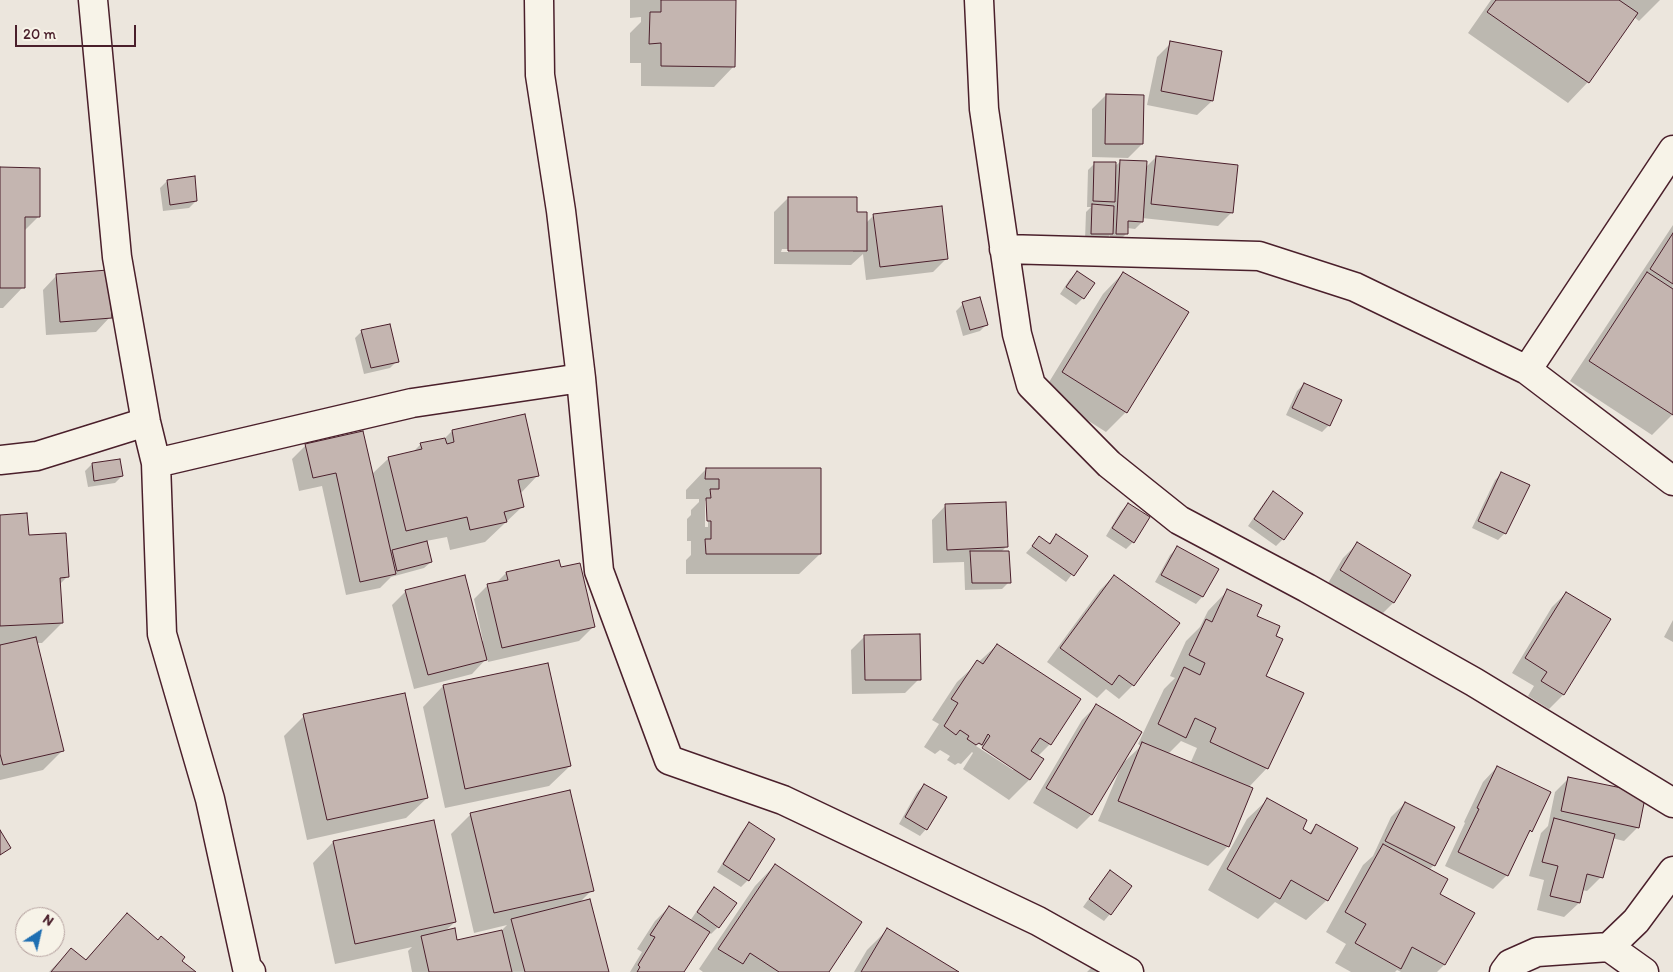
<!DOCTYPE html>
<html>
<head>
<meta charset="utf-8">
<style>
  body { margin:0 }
  #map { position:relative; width:1673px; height:972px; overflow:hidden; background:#ece6dd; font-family:Itim,sans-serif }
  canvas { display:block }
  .north { position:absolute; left:15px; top:907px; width:50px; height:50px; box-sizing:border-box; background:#f7f3e8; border:1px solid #b29e9c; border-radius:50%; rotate:35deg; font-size:14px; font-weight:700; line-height:20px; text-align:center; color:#4a1f2b }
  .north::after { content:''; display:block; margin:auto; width:18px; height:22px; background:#1f6fb2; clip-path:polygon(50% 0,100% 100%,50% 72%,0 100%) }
  .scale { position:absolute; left:15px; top:25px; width:121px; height:22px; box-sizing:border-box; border:2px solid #4a1f2b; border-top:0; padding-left:6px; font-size:15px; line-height:18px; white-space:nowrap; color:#4a1f2b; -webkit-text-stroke:4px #f7f3e8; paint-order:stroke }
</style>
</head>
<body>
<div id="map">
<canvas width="1673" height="972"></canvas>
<div class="north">N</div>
<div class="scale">20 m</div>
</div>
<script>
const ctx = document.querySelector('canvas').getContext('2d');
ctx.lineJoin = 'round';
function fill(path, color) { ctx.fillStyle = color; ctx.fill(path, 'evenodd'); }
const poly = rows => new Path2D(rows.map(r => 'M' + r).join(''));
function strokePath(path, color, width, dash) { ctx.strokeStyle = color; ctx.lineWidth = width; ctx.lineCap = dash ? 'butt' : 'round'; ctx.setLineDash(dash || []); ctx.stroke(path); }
const shadow = poly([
  [630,0,734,0,734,66,714,87,641,86,641,63,630,63,630,33,641,22,641,17,630,18],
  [1491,0,1660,0,1639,21,1634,17,1588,82,1568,103,1468,33],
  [1171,43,1212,101,1197,115,1147,105,1157,57],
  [1106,95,1142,144,1128,158,1092,157,1092,109],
  [1156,157,1232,212,1218,226,1142,218,1142,222,1135,229,1127,228,1126,234,1119,241,1110,241,1110,235,1105,241,1085,240,1086,212,1091,207,1087,207,1088,170,1095,163,1114,167,1121,161,1145,168],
  [0,169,39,216,24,231,23,287,3,308,0,308],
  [167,181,196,201,189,208,163,211,160,188],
  [788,198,856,213,865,224,874,215,947,258,933,272,866,280,863,254,851,265,774,264,774,212],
  [782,249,853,250,853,252,781,252],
  [1673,225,1673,414,1652,435,1570,381],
  [1077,272,1083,298,1076,305,1060,294,1070,279],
  [1123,273,1126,412,1106,432,1043,392,1103,294],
  [57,275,110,317,96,332,46,335,43,290],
  [963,304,987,324,980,331,963,336,956,311],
  [362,331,397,361,390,368,364,374,355,338],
  [1304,384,1329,425,1322,432,1286,415,1297,391],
  [452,431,538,475,520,494,523,506,485,542,450,550,447,537,426,541,431,562,424,568,391,577,380,588,346,595,322,486,299,491,292,459,306,445,372,474,389,458,413,452,421,444,444,439],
  [92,464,122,476,115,483,88,487,85,471],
  [706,469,820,554,799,574,686,574,686,560,691,555,691,541,687,541,687,519,691,515,691,510,699,502,699,499,686,499,686,490],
  [708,499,708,527,705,527,705,501],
  [1502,473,1505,533,1498,540,1472,528,1495,480],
  [1273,493,1301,513,1283,539,1276,546,1248,526,1266,500],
  [1128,504,1133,542,1126,549,1106,536,1121,511],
  [946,505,1006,547,1001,552,1009,582,1002,589,965,590,964,562,933,563,932,520],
  [0,516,28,536,67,577,59,585,62,623,42,643,36,643,63,750,43,770,0,780],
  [1057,535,1086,556,1066,582,1026,553,1039,538,1048,544],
  [1357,544,1410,576,1393,603,1379,617,1327,585,1343,558],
  [1177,548,1202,597,1196,604,1155,582,1170,555],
  [560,569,593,627,579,641,488,662,487,658,472,674,414,689,392,605,406,591,481,642,483,641,474,599,488,585,496,583,506,573],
  [1114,576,1178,624,1133,685,1119,699,1106,689,1097,698,1047,662,1100,590],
  [1228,590,1264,676,1267,768,1248,788,1228,846,1208,866,1098,821,1121,767,1119,766,1091,815,1077,829,1033,803,1082,720,1096,706,1121,765,1141,746,1138,744,1164,689,1175,678,1170,676,1186,641,1200,627,1208,611],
  [1181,741,1197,748,1190,764,1168,754],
  [1566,593,1609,620,1563,695,1549,709,1528,696,1534,686,1512,673,1552,607],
  [1673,620,1673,642,1664,637],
  [865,636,919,679,905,693,852,694,851,650],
  [997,645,1050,744,1038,756,1042,759,1029,780,1009,800,963,769,973,753,972,752,961,764,958,763,955,765,947,760,950,756,940,750,935,754,924,747,939,724,932,720,957,682],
  [977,743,1015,768,1013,770,976,746],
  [547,664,570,766,549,786,445,808,423,707,443,686],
  [304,716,427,798,406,818,307,840,284,736],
  [1497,767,1531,831,1524,838,1507,875,1493,889,1445,866,1465,823,1464,822,1483,782],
  [1569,778,1638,827,1624,841,1612,838,1601,877,1587,891,1582,890,1579,903,1564,917,1537,910,1544,880,1529,876,1541,833,1548,826,1555,792],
  [924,785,926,829,920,836,899,824,917,792],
  [1268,799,1301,829,1308,834,1316,826,1356,848,1327,900,1306,920,1275,902,1258,919,1208,890,1247,819],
  [1405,803,1434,865,1429,870,1439,895,1473,914,1444,965,1437,972,1401,972,1397,970,1395,972,1351,972,1335,963,1346,944,1326,932,1363,865,1373,856,1391,817],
  [471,814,592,890,579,903,608,972,412,972,408,951,412,947,335,964,313,863,333,842,433,821,455,922,444,932,456,942,501,931,507,925,474,933,451,834],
  [749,824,748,880,741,887,717,872,742,831],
  [775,865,828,972,703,972,699,969,755,886],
  [1110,872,1110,914,1104,921,1083,907,1103,879],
  [714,889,718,927,711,934,708,932,683,972,630,972,642,952,637,949,655,921,669,907,690,921,707,896],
  [127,915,194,972,49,972,71,949,84,961],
  [887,930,956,972,854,972,867,950],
  [1093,966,1103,972,1087,972]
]);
const building = poly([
  [661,0,736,0,735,67,661,66,661,43,649,44,650,12,661,12,661,0],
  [1496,0,1619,0,1638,13,1589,83,1487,12,1496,0],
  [1170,41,1222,51,1213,101,1161,91,1170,41],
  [1106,94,1144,95,1143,144,1105,144,1106,94],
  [1156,156,1238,165,1233,213,1151,204,1156,156],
  [1120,160,1147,161,1143,222,1128,221,1128,234,1116,234,1120,160],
  [1094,162,1116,162,1115,202,1093,201,1094,162],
  [0,167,40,168,40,217,25,217,25,288,0,288,0,167],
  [195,176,197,201,170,205,167,180,195,176],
  [788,197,857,197,857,212,867,212,867,251,788,251,788,197],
  [1092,204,1114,206,1113,234,1091,234,1092,204],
  [942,206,948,259,880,267,873,214,942,206],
  [1673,233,1673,284,1650,269,1673,233],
  [108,270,112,318,60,322,56,274,108,270],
  [1077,271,1095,283,1084,299,1066,287,1077,271],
  [1123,272,1189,312,1127,413,1062,372,1123,272],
  [1647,272,1673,289,1673,415,1589,361,1647,272],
  [980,297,988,325,970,330,962,302,980,297],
  [390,324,399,362,371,368,361,330,390,324],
  [1304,383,1342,400,1330,426,1292,408,1304,383],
  [525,414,539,476,518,480,524,507,504,512,507,522,470,530,467,517,406,531,388,457,422,449,420,443,445,438,447,444,454,442,452,430,525,414],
  [363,431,396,574,360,582,336,473,313,478,305,444,363,431],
  [120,459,123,476,94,481,92,463,120,459],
  [706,468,821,468,821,554,706,554,705,539,711,539,711,521,707,521,706,498,711,498,710,489,719,489,719,479,705,479,706,468],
  [1501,472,1530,485,1506,534,1478,521,1501,472],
  [1273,491,1303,513,1284,540,1254,519,1273,491],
  [1006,502,1008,547,947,550,945,504,1006,502],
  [1128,503,1150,517,1134,543,1112,528,1128,503],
  [27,513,29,535,66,533,69,577,60,578,63,623,0,626,0,515,27,513],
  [1056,534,1088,556,1074,576,1032,546,1039,536,1050,544,1056,534],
  [427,541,432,562,397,571,392,550,427,541],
  [1357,542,1411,575,1394,603,1340,570,1357,542],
  [1177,546,1219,569,1203,597,1161,575,1177,546],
  [970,551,1009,551,1011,583,972,583,970,551],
  [559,560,561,567,580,563,595,627,502,648,487,584,508,580,506,572,559,560],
  [465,575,487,660,428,675,405,590,465,575],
  [1114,575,1180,623,1134,686,1119,675,1112,685,1060,648,1114,575],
  [1227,589,1262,605,1257,616,1280,626,1276,636,1283,639,1266,676,1304,693,1268,769,1210,742,1216,728,1195,718,1186,738,1158,724,1184,667,1200,675,1205,663,1189,655,1206,619,1212,622,1227,589],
  [1566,592,1611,619,1564,695,1541,681,1547,672,1525,658,1566,592],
  [920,634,921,680,865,680,864,635,920,634],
  [36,637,64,751,3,765,0,754,0,645,36,637],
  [997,644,1081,699,1051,745,1040,738,1031,751,1044,759,1030,780,982,748,990,736,988,734,982,745,979,743,976,745,967,739,969,736,960,730,956,735,944,726,958,703,951,699,977,660,983,664,997,644],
  [548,663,571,766,465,789,443,685,548,663],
  [405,693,428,798,327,820,303,714,405,693],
  [1096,704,1142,732,1092,815,1046,788,1096,704],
  [1142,742,1253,788,1229,847,1118,801,1142,742],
  [1497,766,1551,792,1532,832,1530,830,1508,876,1458,852,1479,809,1477,808,1497,766],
  [1568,777,1646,793,1639,828,1561,811,1568,777],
  [924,784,947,797,927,830,905,817,924,784],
  [570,790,594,891,494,913,470,813,570,790],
  [1267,798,1307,820,1303,829,1311,834,1316,824,1358,848,1328,901,1291,880,1280,899,1227,869,1267,798],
  [1405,802,1455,827,1435,866,1385,841,1405,802],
  [1554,818,1615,834,1603,878,1587,874,1580,903,1550,896,1558,866,1542,862,1554,818],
  [434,820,456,922,355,944,333,841,434,820],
  [749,822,775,839,749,881,723,864,749,822],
  [0,830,11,848,0,855,0,830],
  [1383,844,1448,879,1440,894,1475,913,1445,965,1412,947,1401,969,1355,943,1366,924,1345,912,1383,844],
  [775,864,862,922,829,972,779,972,750,953,743,964,718,949,775,864],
  [1110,870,1132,886,1111,915,1089,899,1110,870],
  [714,887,737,903,719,928,697,912,714,887],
  [590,899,609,972,525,972,511,919,590,899],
  [669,906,710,932,684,972,637,972,640,967,638,965,655,937,650,935,669,906],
  [127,913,158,940,161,936,185,957,182,961,196,972,51,972,71,948,86,960,127,913],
  [455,928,457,940,502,930,512,972,429,972,421,936,455,928],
  [887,928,959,972,861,972,887,928]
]);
const minor = poly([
  [93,0,117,257,146,422,156,463,162,634,210,799,247,968,251,972],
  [539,0,540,75,561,211,581,378,599,571,669,760,783,800,1038,921,1129,972],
  [979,0,984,109,1017,334,1031,385,1109,464,1179,520,1307,588,1474,682,1673,803],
  [1004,249,1259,256,1355,287,1527,370,1673,481],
  [1527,370,1673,150],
  [0,460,37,456,146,422],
  [156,463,412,403,581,378],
  [1609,947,1644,972],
  [1504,972,1510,964,1537,952,1609,947,1636,921,1673,871]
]);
fill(shadow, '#0003');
fill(building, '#c4b5b0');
strokePath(building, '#4a1f2b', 1);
strokePath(minor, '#4a1f2b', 31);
strokePath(minor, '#f7f3e8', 28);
</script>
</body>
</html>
